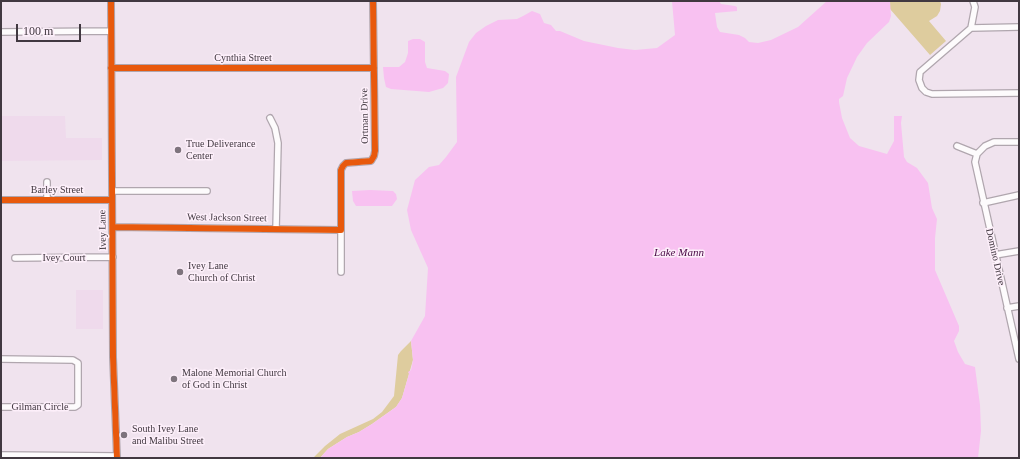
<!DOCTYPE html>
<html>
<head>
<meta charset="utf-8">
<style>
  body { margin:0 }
  #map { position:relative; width:1020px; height:459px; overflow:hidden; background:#f0e3ee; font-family:"Times New Roman",serif }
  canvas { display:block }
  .frame { position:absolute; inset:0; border:2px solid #413840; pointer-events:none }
  .scale { position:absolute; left:16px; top:24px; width:65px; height:18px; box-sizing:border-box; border:2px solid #413840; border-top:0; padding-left:5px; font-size:12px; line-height:14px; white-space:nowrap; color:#413840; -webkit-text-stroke:3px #fdeffa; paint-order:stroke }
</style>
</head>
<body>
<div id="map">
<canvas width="1020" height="459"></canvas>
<div class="frame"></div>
<div class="scale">100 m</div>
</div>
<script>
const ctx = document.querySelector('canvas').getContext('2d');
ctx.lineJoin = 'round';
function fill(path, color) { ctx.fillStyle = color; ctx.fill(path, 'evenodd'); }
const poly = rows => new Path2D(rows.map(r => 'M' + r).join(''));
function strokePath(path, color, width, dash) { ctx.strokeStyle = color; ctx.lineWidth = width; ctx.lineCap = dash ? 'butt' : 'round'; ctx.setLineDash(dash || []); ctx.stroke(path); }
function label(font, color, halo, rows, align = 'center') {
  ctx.font = font + ' "Times New Roman",serif'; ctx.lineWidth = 3; ctx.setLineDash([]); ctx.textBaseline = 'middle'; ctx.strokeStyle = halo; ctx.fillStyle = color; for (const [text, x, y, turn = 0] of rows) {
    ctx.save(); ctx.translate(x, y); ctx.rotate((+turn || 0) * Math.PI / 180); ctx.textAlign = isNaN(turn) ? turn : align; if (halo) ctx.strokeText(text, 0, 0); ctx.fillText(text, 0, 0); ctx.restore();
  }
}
const built = poly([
  [1,116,65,116,66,138,102,138,102,160,1,161],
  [76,290,103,290,103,329,76,329]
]);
const green = poly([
  [890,1,940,1,941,4,940,11,937,16,929,21,946,41,930,55,890,9],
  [411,341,413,360,402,398,396,407,372,424,359,432,347,437,328,449,320,458,313,458,325,446,340,434,373,419,382,412,394,396,398,355,401,351]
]);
const water = poly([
  [672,1,719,1,721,4,735,6,737,7,737,11,715,13,717,27,720,32,739,35,745,38,749,42,758,43,771,40,798,27,827,1,890,1,891,16,889,22,867,43,857,57,847,78,843,96,839,99,839,102,842,118,850,138,859,146,887,154,894,141,894,116,902,116,901,123,904,157,907,162,917,168,928,183,932,208,937,219,935,238,935,270,959,326,959,331,954,341,958,352,965,364,975,367,980,405,981,431,978,458,320,458,328,449,347,437,359,432,372,424,396,407,402,398,409,374,408,372,411,370,413,360,411,341,425,316,428,268,411,230,407,210,415,180,429,167,439,165,446,157,457,142,456,77,469,42,476,33,486,26,498,20,517,19,523,16,532,11,540,14,544,23,551,25,556,31,560,31,584,41,618,48,635,50,657,48,675,35],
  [413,39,420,39,425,42,425,62,427,68,445,71,449,74,448,83,443,88,429,92,391,89,386,87,384,78,383,67,399,67,405,62,408,53,408,41],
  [370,190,393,191,396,194,397,199,392,206,356,206,353,201,352,191]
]);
const minor = poly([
  [111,1,113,357,117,458],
  [973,1,975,7,971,28,920,72,919,80,922,88,926,92,932,94,1019,93],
  [971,28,1019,27],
  [1,32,111,31],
  [111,68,374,68],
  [270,118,275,128,278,143,276,229],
  [957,146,977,154],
  [977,154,975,162,1019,359],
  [977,154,985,146,994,142,1019,142],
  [47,182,47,200],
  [112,191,207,191],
  [1,200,112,200],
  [983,203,1019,195],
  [113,227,341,230],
  [995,255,1019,251],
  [15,258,113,257],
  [341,272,341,170,343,166,346,163,371,161,374,156,375,151,373,1],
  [1007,308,1019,306],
  [1,359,73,360,78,363,78,405,75,407,1,407],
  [1,455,117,456]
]);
const cycleway = poly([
  [111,1,113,357,117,458],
  [111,68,374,68],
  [1,200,112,200],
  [113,227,341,230,341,170,343,166,346,163,371,161,374,156,375,151,373,1]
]);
const markers = [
  [178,150,4,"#7e747d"],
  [180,272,4,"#7e747d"],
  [174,379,4,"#7e747d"],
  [124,435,4,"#7e747d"]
];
const streetNames = [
  ["Cynthia Street",243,58],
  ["Ortman Drive",365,116,-91],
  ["Barley Street",57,190],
  ["West Jackson Street",227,218,1],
  ["Ivey Lane",103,230,-91],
  ["Domino Drive",995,257,77],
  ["Ivey Court",64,258],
  ["Gilman Circle",40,407]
];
const poiNames = [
  ["True Deliverance",186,144],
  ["Center",186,156],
  ["Ivey Lane",188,266],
  ["Church of Christ",188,278],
  ["Malone Memorial Church",182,373],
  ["of God in Christ",182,385],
  ["South Ivey Lane",132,429],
  ["and Malibu Street",132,441]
];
const waterNames = [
  ["Lake Mann",679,253]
];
fill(built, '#efdaec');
fill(green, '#decc9e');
fill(water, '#f8c1f1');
strokePath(minor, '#b0a6ae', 8);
strokePath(minor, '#fdfbfc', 5.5);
strokePath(cycleway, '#e8590c', 6);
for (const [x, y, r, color] of markers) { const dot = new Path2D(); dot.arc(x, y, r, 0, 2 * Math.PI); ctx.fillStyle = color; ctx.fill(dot); strokePath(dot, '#fdeffa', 1.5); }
label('10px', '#413840', '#fdeffa', streetNames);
label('10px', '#413840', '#fdeffa', poiNames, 'left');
label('italic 11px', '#490845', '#fdeffa', waterNames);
</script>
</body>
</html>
